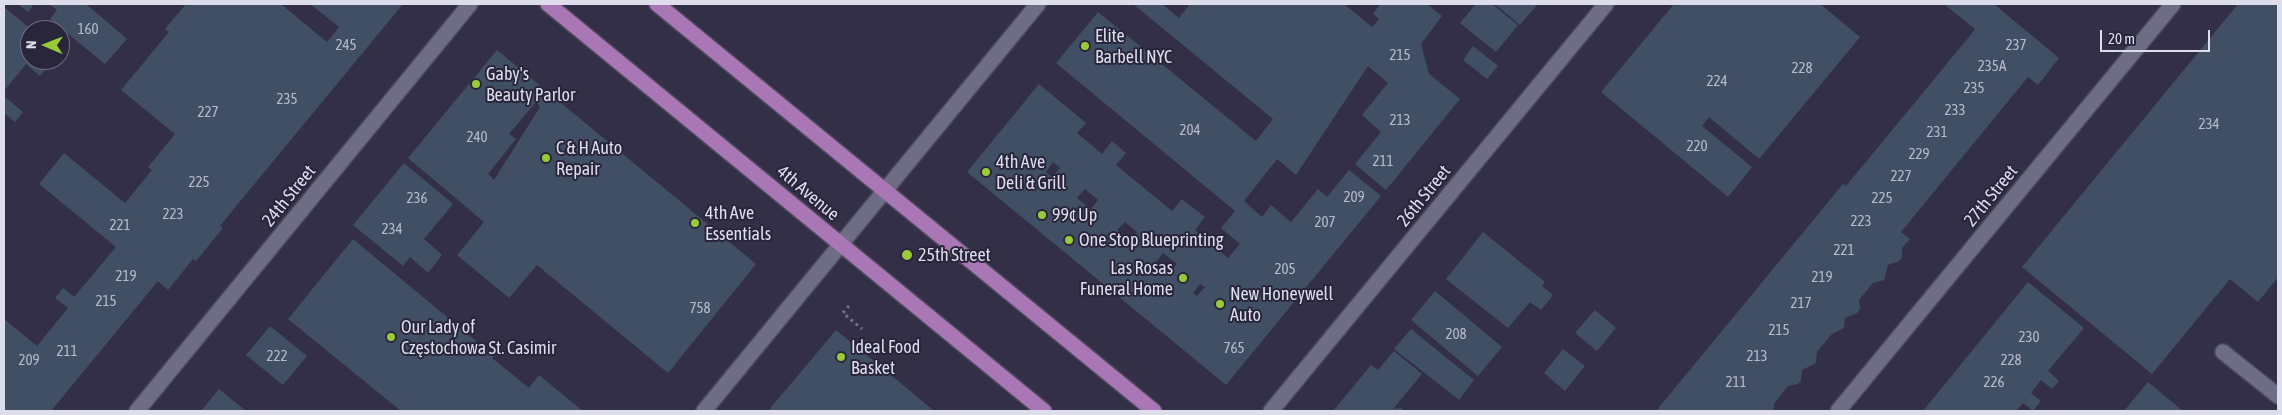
<!DOCTYPE html>
<html>
<head>
<meta charset="utf-8">
<style>
  body { margin:0 }
  #map { position:relative; width:2282px; height:415px; overflow:hidden; background:#332f46; font-family:"Asap Condensed",sans-serif }
  canvas { display:block }
  .frame { position:absolute; inset:0; border:5px solid #deddec; pointer-events:none }
  .north { position:absolute; left:20px; top:20px; width:50px; height:50px; box-sizing:border-box; background:#29253b; border:1px solid #716f82; border-radius:50%; rotate:271deg; font-size:14px; font-weight:700; line-height:20px; text-align:center; color:#deddec }
  .north::after { content:''; display:block; margin:auto; width:18px; height:22px; background:#98cb38; clip-path:polygon(50% 0,100% 100%,50% 72%,0 100%) }
  .scale { position:absolute; left:2100px; top:30px; width:110px; height:22px; box-sizing:border-box; border:2px solid #deddec; border-top:0; padding-left:6px; font-size:15px; line-height:18px; white-space:nowrap; color:#deddec; -webkit-text-stroke:4px #29253b; paint-order:stroke }
</style>
</head>
<body>
<div id="map">
<canvas width="2282" height="415"></canvas>
<div class="frame"></div>
<div class="north">N</div>
<div class="scale">20 m</div>
</div>
<script>
const ctx = document.querySelector('canvas').getContext('2d');
ctx.lineJoin = 'round';
function fill(path, color) { ctx.fillStyle = color; ctx.fill(path, 'evenodd'); }
const poly = rows => new Path2D(rows.map(r => 'M' + r).join(''));
function strokePath(path, color, width, dash) { ctx.strokeStyle = color; ctx.lineWidth = width; ctx.lineCap = dash ? 'butt' : 'round'; ctx.setLineDash(dash || []); ctx.stroke(path); }
function label(font, color, halo, rows, align = 'center') {
  ctx.font = font + ' "Asap Condensed",sans-serif'; ctx.lineWidth = 4; ctx.setLineDash([]); ctx.textBaseline = 'middle'; ctx.strokeStyle = halo; ctx.fillStyle = color; for (const [text, x, y, turn = 0] of rows) {
    ctx.save(); ctx.translate(x, y); ctx.rotate((+turn || 0) * Math.PI / 180); ctx.textAlign = isNaN(turn) ? turn : align; if (halo) ctx.strokeText(text, 0, 0); ctx.fillText(text, 0, 0); ctx.restore();
  }
}
const building = poly([
  [18,4,34,4,28,12],
  [49,4,86,4,127,39,105,64,50,19,57,10],
  [186,4,281,4,327,42,339,27,310,4,403,4,247,193,220,226,223,228,196,261,193,259,168,290,158,281,51,411,4,411,4,319,37,346,68,308,55,298,63,288,74,297,116,247,39,184,64,153,125,203,152,170,148,167,175,134,121,90,169,32,165,29],
  [1133,4,1162,4,1179,18,1190,4,1344,4,1372,27,1379,19,1373,14,1380,4,1427,4,1442,16,1421,44,1429,74,1460,99,1386,190,1355,164,1381,132,1362,115,1388,83,1368,66,1296,175,1277,159,1244,201,1262,217,1271,205,1291,222,1318,189,1327,197,1349,170,1381,196,1226,385,967,172,1039,84,1086,123,1077,133,1102,154,1112,141,1126,153,1116,165,1172,211,1182,199,1205,217,1195,230,1228,258,1240,244,1221,228,1235,211,1056,63,1098,12,1256,141,1273,119],
  [1053,162,1060,168,1052,177,1046,172],
  [1085,189,1098,200,1091,209,1077,198],
  [1125,222,1137,232,1130,241,1117,230],
  [1163,253,1177,264,1169,273,1156,262],
  [1200,284,1205,287,1197,296,1193,293],
  [1476,4,1492,4,1518,25,1496,52,1460,23],
  [1495,4,1538,4,1520,25],
  [1674,4,1820,4,1860,37,1759,159,1709,117,1702,126,1752,167,1728,197,1601,92],
  [1944,4,1997,4,1995,5,2059,58,2038,85,2028,77,1919,210,1901,232,1910,239,1902,248,1902,258,1899,261,1888,265,1884,280,1873,283,1859,300,1860,309,1857,313,1845,318,1844,328,1831,335,1817,352,1816,363,1802,370,1801,381,1798,384,1788,386,1774,404,1774,411,1656,411,1843,184,1846,186,1973,32,1975,29],
  [2238,4,2278,4,2278,277,2258,302,2230,279,2152,374,2022,267],
  [4,7,32,30,30,30,28,48,30,60,43,60,49,65,40,76,26,64,4,91],
  [1473,46,1498,66,1487,79,1463,60],
  [497,50,756,264,668,373,537,265,509,298,457,255,484,222,408,158],
  [536,102,540,107,494,180,488,174,516,139,509,134],
  [4,96,23,112,15,122,4,113],
  [404,163,453,204,424,239,442,255,428,273,410,257,403,266,353,225],
  [1483,232,1545,282,1542,286,1553,295,1541,310,1530,302,1508,328,1446,279],
  [353,239,494,356,492,358,529,388,539,375,583,411,401,411,288,319],
  [2028,282,2084,328,2048,371,2059,381,2052,389,2041,380,2031,393,2041,401,2033,411,2023,403,2016,411,1923,411],
  [1435,291,1502,347,1478,376,1411,320],
  [1595,310,1616,328,1597,351,1575,333],
  [270,326,307,356,283,385,246,355],
  [1411,329,1474,380,1459,400,1394,349],
  [836,330,903,385,934,411,768,411],
  [1563,349,1585,366,1565,391,1544,373],
  [1394,351,1422,374,1393,409,1401,408,1405,411,1333,411,1371,365,1378,370],
  [2148,382,2183,411,2124,411],
  [219,389,246,411,201,411]
]);
const path = poly([
  [849,306,843,313,862,329]
]);
const lane = poly([
  [2223,352,2278,396]
]);
const street = poly([
  [137,411,470,4],
  [704,411,1038,4],
  [1271,411,1606,4],
  [1838,411,2173,4]
]);
const primary = poly([
  [548,4,1044,411],
  [657,4,1154,411]
]);
const markers = [
  [1085,46,5,"#98cb38"],
  [476,84,5,"#98cb38"],
  [546,158,5,"#98cb38"],
  [986,172,5,"#98cb38"],
  [1042,215,5,"#98cb38"],
  [695,223,5,"#98cb38"],
  [1069,240,5,"#98cb38"],
  [907,255,6,"#98cb38"],
  [1183,278,5,"#98cb38"],
  [1220,304,5,"#98cb38"],
  [391,337,5,"#98cb38"],
  [841,357,5,"#98cb38"]
];
const numberNames = [
  ["160",88,29],
  ["245",346,45],
  ["237",2016,45],
  ["215",1400,55],
  ["235A",1992,66],
  ["228",1802,68],
  ["224",1717,81],
  ["235",1974,88],
  ["235",287,99],
  ["233",1955,110],
  ["227",208,112],
  ["213",1400,120],
  ["234",2209,124],
  ["204",1190,130],
  ["231",1937,132],
  ["240",477,137],
  ["220",1697,146],
  ["229",1919,154],
  ["211",1383,161],
  ["227",1901,176],
  ["225",199,182],
  ["209",1354,197],
  ["236",417,198],
  ["225",1882,198],
  ["223",173,214],
  ["223",1861,221],
  ["207",1325,222],
  ["221",120,225],
  ["234",392,229],
  ["221",1844,250],
  ["205",1285,269],
  ["219",126,276],
  ["219",1822,277],
  ["215",106,301],
  ["217",1801,303],
  ["758",700,308],
  ["215",1779,330],
  ["208",1456,334],
  ["230",2029,337],
  ["765",1234,348],
  ["211",67,351],
  ["222",277,356],
  ["213",1757,356],
  ["209",29,360],
  ["228",2011,360],
  ["211",1736,382],
  ["226",1994,382]
];
const poiNames = [
  ["Elite",1095,36],
  ["Barbell NYC",1095,57],
  ["Gaby's",486,74],
  ["Beauty Parlor",486,95],
  ["C & H Auto",556,148],
  ["Repair",556,169],
  ["4th Ave",996,162],
  ["Deli & Grill",996,183],
  ["4th Ave",705,213],
  ["Essentials",705,234],
  ["99¢ Up",1052,215],
  ["One Stop Blueprinting",1079,240],
  ["25th Street",918,255],
  ["Las Rosas",1173,268,"right"],
  ["Funeral Home",1173,289,"right"],
  ["New Honeywell",1230,294],
  ["Auto",1230,315],
  ["Our Lady of",401,327],
  ["Częstochowa St. Casimir",401,348],
  ["Ideal Food",851,347],
  ["Basket",851,368]
];
const streetNames = [
  ["4th Avenue",808,193,40],
  ["24th Street",289,196,-51],
  ["26th Street",1424,196,-51],
  ["27th Street",1991,196,-51]
];
fill(building, '#414f64');
strokePath(lane, '#4e4a5d', 18);
strokePath(street, '#4e4a5d', 18);
strokePath(primary, '#4e4a5d', 18);
strokePath(path, '#79768a', 3, [2.5, 4]);
strokePath(lane, '#6f6c86', 15);
strokePath(street, '#6f6c86', 15);
strokePath(primary, '#a977b6', 15);
for (const [x, y, r, color] of markers) { const dot = new Path2D(); dot.arc(x, y, r, 0, 2 * Math.PI); ctx.fillStyle = color; ctx.fill(dot); strokePath(dot, '#29253b', 2); }
label('15px', '#b7baca', null, numberNames);
label('18px', '#deddec', '#29253b', poiNames, 'left');
label('18px', '#deddec', '#29253b', streetNames);
</script>
</body>
</html>
